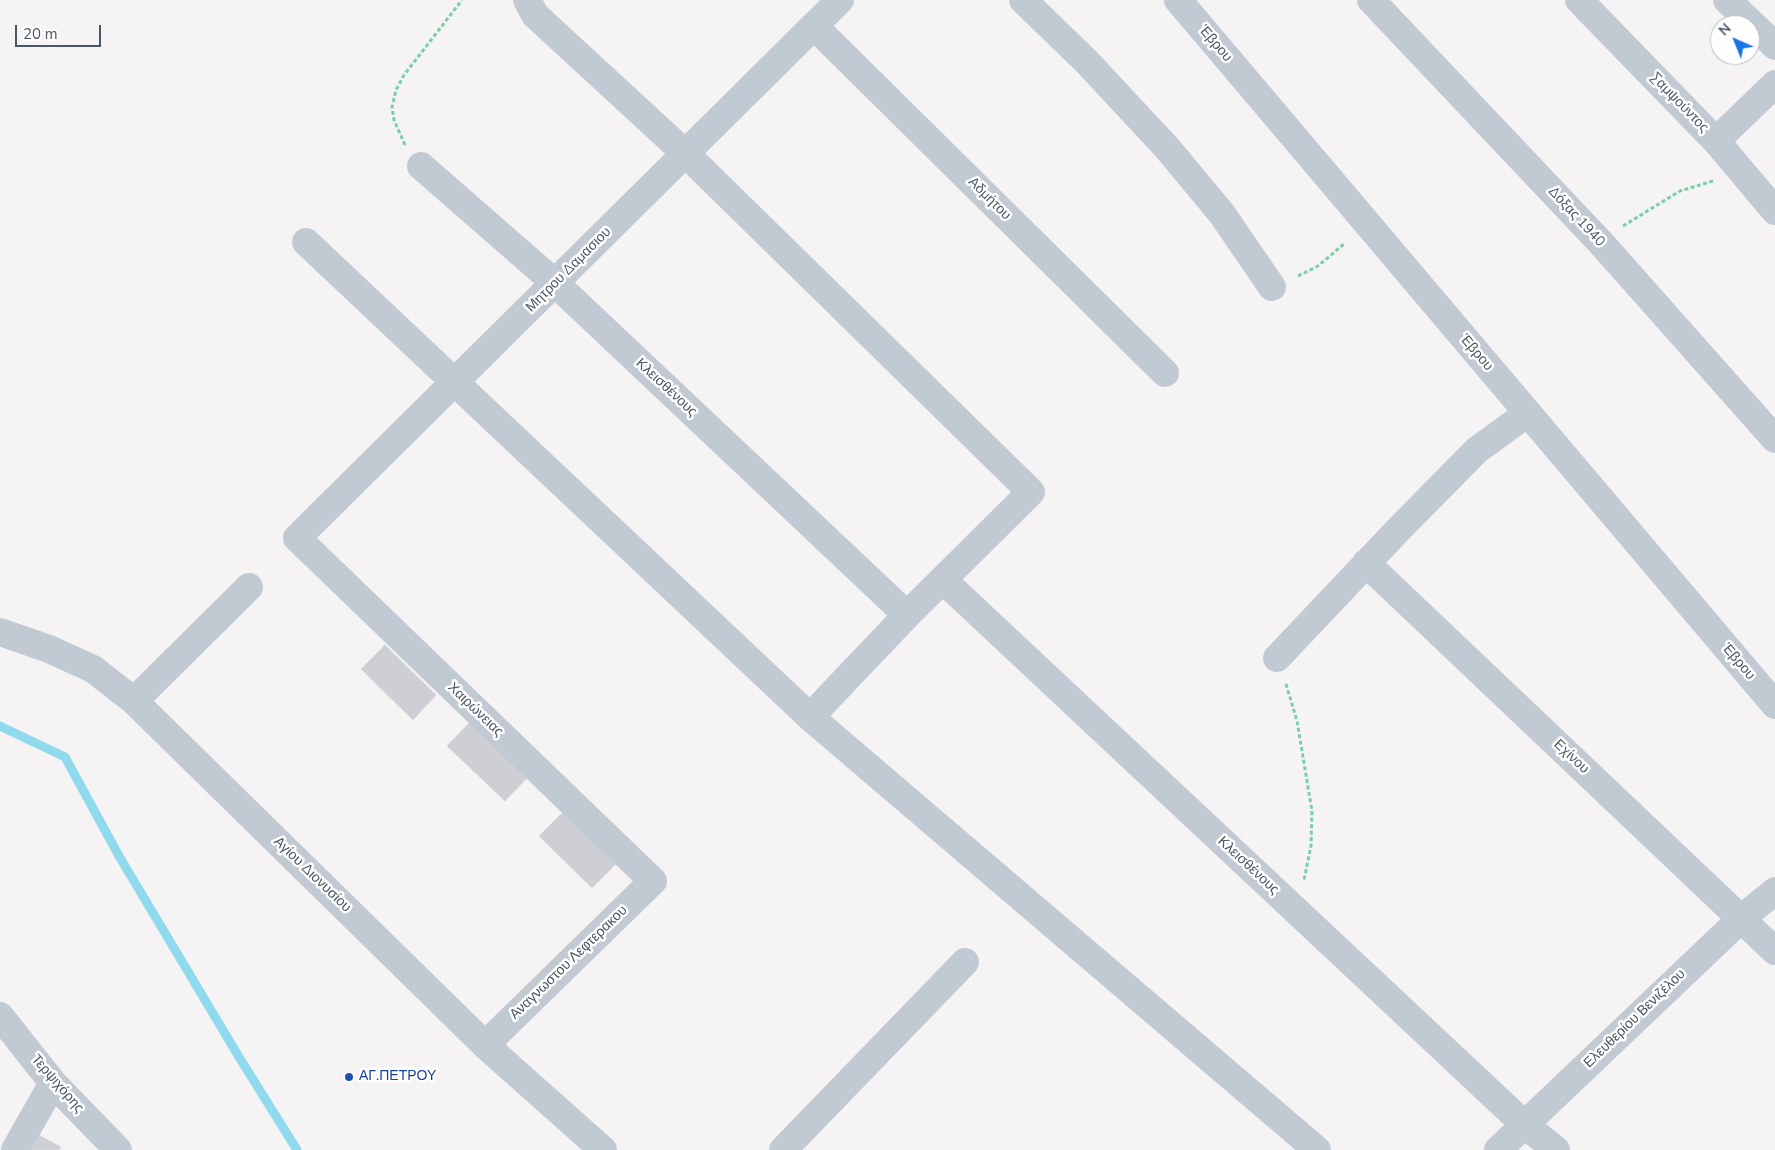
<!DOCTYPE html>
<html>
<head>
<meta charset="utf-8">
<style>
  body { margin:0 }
  #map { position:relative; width:1775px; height:1150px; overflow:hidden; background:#f5f3f3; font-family:"Nunito Sans",sans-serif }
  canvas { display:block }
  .north { position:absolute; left:1710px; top:15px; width:50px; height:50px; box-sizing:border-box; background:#fff; border:1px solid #b7bbc0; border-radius:50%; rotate:316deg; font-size:14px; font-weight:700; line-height:20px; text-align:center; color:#4a5661 }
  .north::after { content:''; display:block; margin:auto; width:18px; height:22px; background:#1a73e8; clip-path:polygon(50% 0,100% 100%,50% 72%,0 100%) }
  .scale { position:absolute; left:15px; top:25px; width:86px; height:22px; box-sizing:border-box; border:2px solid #4a5661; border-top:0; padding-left:6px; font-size:15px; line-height:18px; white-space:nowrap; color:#4a5661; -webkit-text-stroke:4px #fff; paint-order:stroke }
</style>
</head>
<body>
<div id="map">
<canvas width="1775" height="1150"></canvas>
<div class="north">N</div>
<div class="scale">20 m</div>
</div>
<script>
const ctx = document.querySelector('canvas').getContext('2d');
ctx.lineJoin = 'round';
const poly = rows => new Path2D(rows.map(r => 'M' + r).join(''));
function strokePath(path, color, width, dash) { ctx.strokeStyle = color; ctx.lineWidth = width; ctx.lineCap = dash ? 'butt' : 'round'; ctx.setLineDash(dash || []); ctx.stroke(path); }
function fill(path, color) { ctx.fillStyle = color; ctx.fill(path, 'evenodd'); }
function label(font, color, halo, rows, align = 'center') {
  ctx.font = font + ' "Nunito Sans",sans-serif'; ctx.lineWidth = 5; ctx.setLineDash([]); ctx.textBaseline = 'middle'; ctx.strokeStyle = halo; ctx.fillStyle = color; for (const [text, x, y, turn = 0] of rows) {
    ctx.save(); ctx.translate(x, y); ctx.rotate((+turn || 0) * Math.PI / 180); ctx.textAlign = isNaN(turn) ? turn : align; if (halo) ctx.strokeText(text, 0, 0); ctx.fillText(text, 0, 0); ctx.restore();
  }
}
const stream = poly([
  [0,726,65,757,119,856,239,1057,297,1150]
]);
const building = poly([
  [385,645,436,695,413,720,361,669,385,645],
  [472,720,530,775,505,801,447,746,472,720],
  [563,812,616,864,592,888,539,836,563,812],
  [33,1132,61,1147,59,1150,23,1150,33,1132]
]);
const path = poly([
  [405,145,394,120,392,107,396,90,404,75,462,0],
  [1623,226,1680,191,1713,181],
  [1298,276,1318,266,1345,243],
  [1286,684,1297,721,1312,811,1311,846,1304,880]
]);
const minor = poly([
  [527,0,535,15,686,154,1031,492,907,615,810,717],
  [1023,0,1088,63,1168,149,1222,214,1272,287],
  [1178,0,1775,705],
  [1371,0,1601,243,1775,439],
  [1579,0,1716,141,1775,211],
  [1727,0,1775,46],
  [814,26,1165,373],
  [1716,141,1775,84],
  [421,166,555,283,907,615],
  [306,242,810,717,1317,1150],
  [1366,563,1775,951],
  [943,580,1525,1125,1556,1150],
  [0,632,49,649,93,669,134,701,485,1045,603,1150],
  [1277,658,1398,530,1477,450,1528,413],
  [134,701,249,587],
  [0,1016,53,1083,118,1150],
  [485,1045,653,881,297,538,840,0],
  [15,1150,53,1083],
  [783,1150,965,962],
  [1498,1150,1742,918,1775,891]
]);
const markers = [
  [349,1077,5,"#1a4fb4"]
];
const streetNames = [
  ["Έβρου",1215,44,50],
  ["Σαμψούντος",1679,103,46],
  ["Αδμήτου",989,199,45],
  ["Δόξας 1940",1576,217,47],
  ["Μητρου Δαμασιου",569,270,-45],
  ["Έβρου",1476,353,50],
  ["Κλεισθένους",666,388,43],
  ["Έβρου",1738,662,50],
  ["Χαιρώνειας",475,710,44],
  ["Εχίνου",1571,757,43],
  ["Κλεισθένους",1248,866,43],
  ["Αγίου Διονυσίου",312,875,44],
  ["Αναγνωστου Λεφτερακου",569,963,-44],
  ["Ελευθερίου Βενιζέλου",1635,1019,-44],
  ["Τερψιχόρης",57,1084,49]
];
const transitNames = [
  ["ΑΓ.ΠΕΤΡΟΥ",359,1077]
];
strokePath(stream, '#90daee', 9);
fill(building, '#cdcfd5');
strokePath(building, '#d7d9de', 1);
strokePath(path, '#7ad0a6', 3, [4, 2.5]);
strokePath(minor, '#c1cad2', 28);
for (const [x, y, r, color] of markers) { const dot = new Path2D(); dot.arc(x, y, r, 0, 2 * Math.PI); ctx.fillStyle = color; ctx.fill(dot); strokePath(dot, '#fff', 2); }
label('14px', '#4a5661', '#fff', streetNames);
label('14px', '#164399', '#fff', transitNames, 'left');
</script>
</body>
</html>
